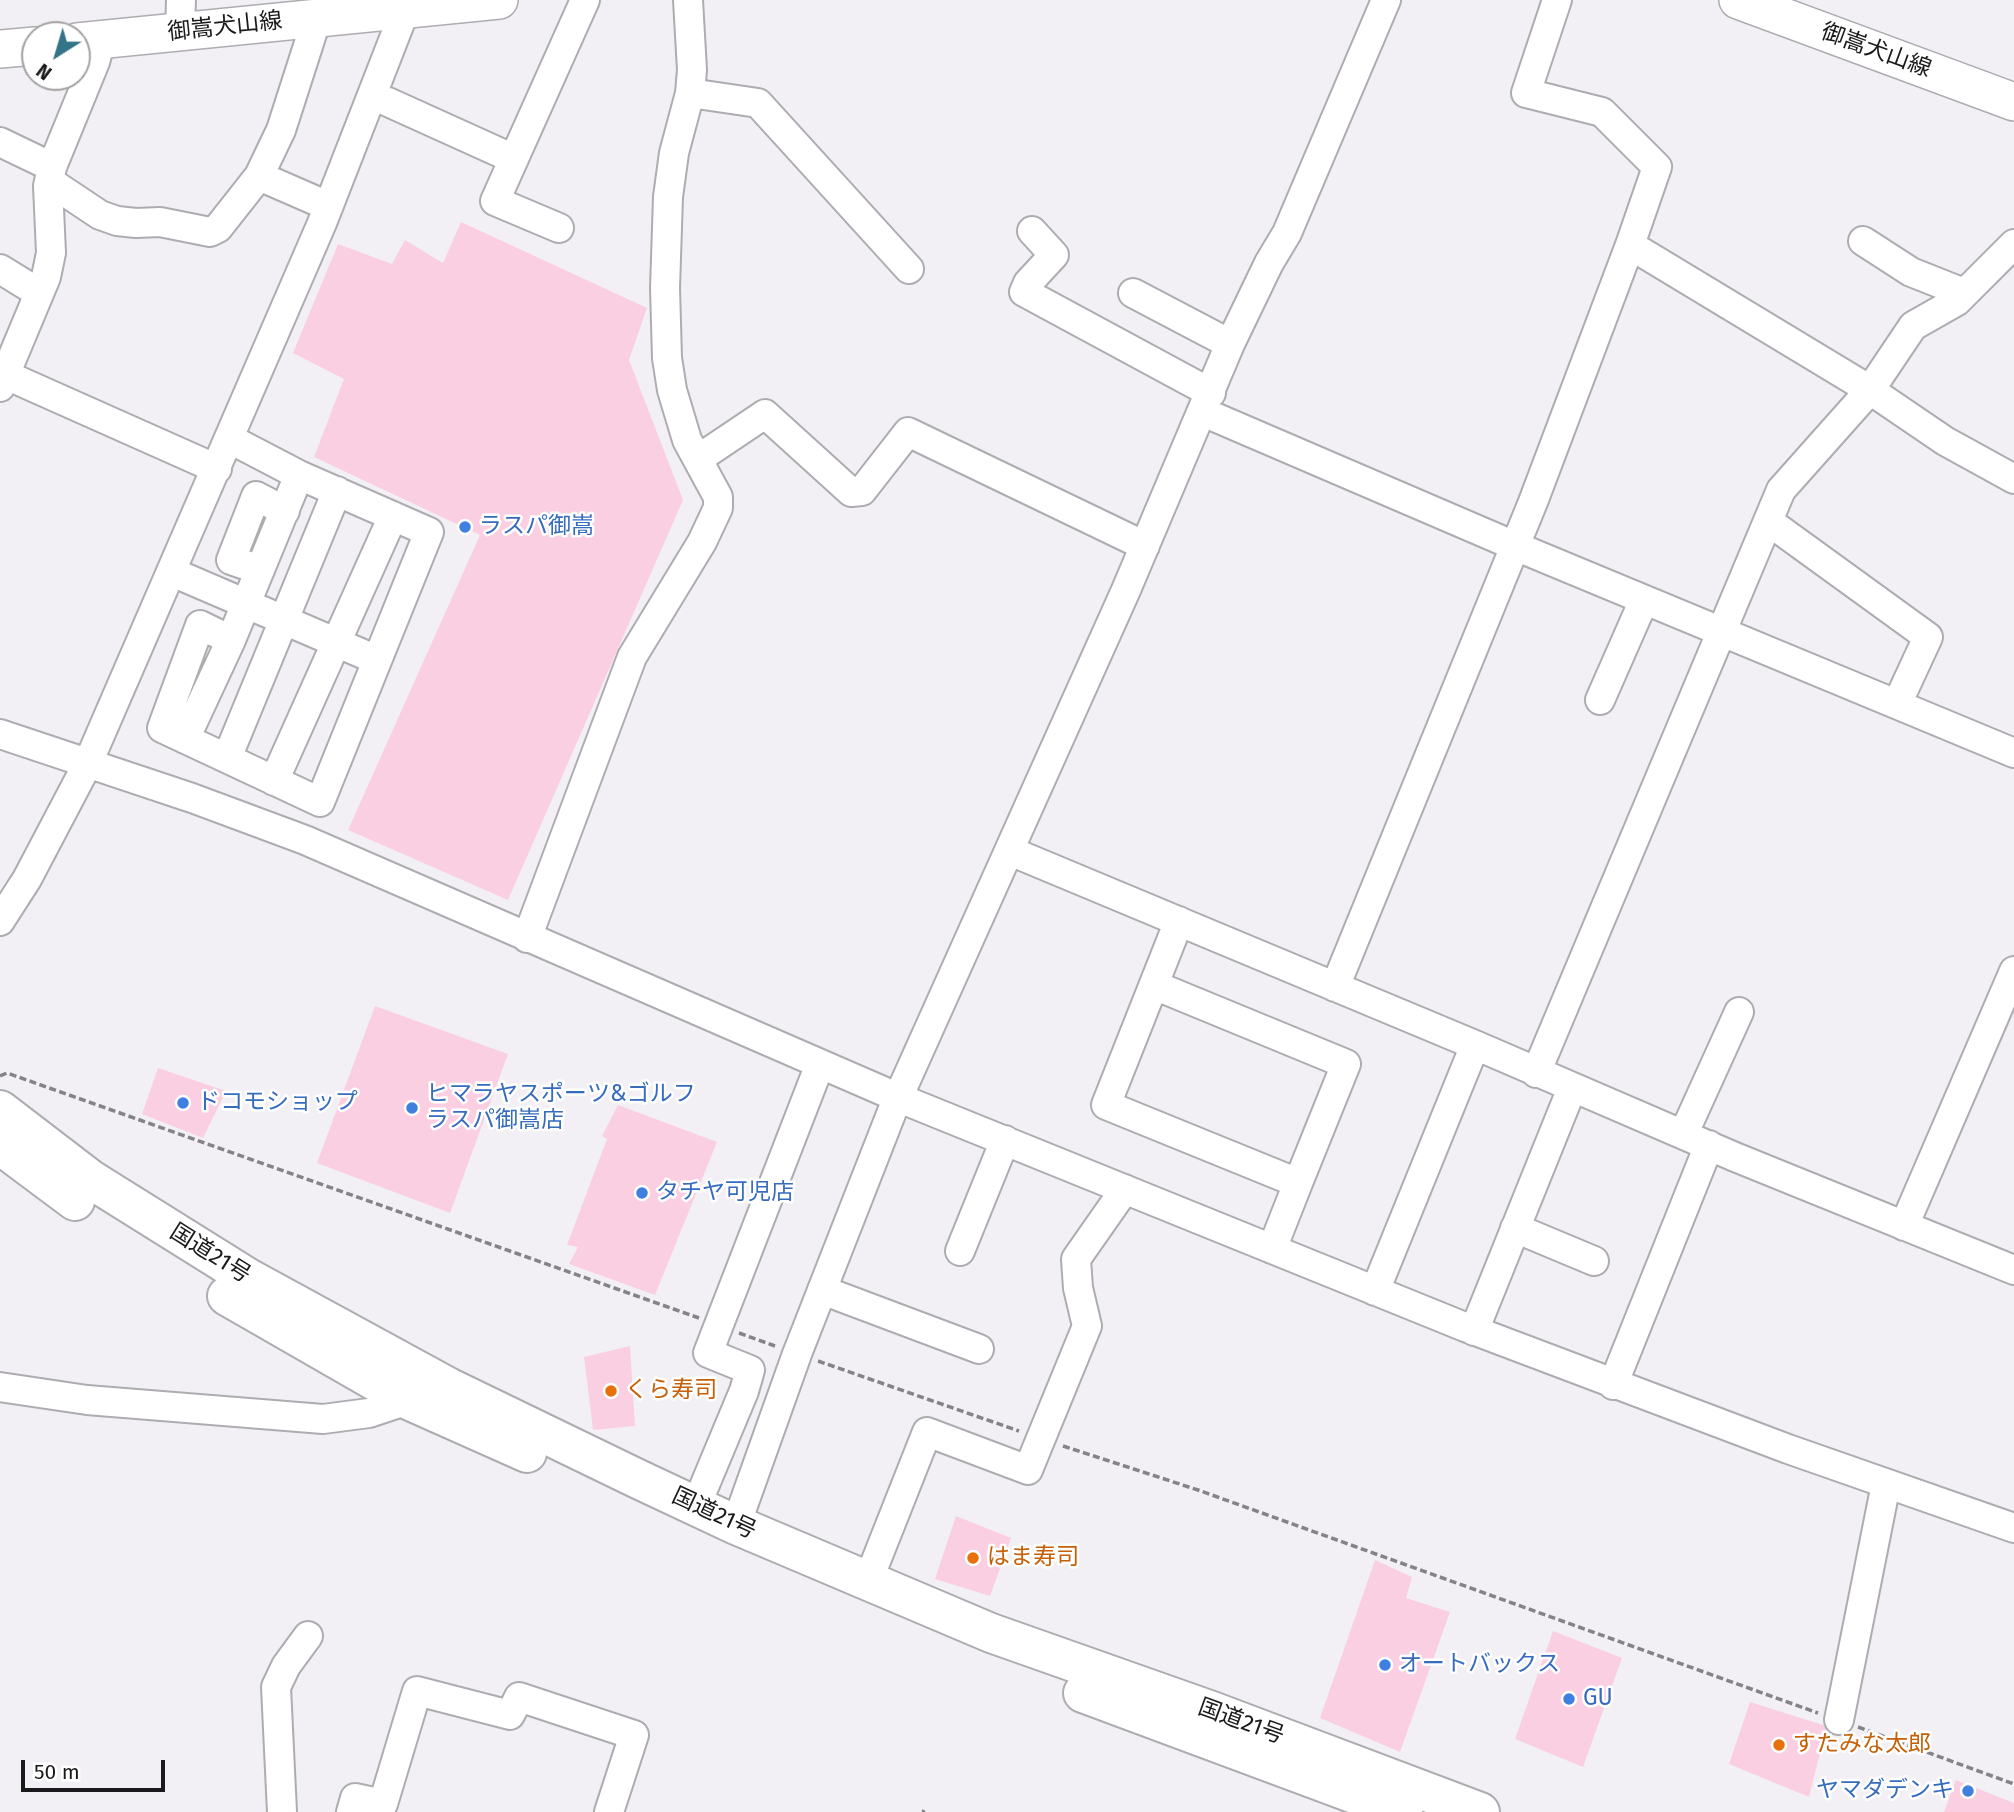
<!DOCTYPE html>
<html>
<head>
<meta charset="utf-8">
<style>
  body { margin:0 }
  #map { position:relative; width:2014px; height:1812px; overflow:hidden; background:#f2f0f5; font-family:"Fira Sans",sans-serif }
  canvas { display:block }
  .north { position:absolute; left:21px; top:21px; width:70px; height:70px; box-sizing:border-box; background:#fff; border:2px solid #a3a3a4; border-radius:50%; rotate:217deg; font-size:19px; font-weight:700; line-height:28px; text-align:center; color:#1a191b }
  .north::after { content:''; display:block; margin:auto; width:24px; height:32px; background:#347488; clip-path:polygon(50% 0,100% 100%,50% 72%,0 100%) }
  .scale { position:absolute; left:21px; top:1760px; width:144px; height:32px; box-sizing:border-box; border:4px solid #1a191b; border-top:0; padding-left:9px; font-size:21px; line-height:24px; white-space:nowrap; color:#1a191b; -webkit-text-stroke:5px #fff; paint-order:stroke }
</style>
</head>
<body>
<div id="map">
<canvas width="2014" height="1812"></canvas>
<div class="north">N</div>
<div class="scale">50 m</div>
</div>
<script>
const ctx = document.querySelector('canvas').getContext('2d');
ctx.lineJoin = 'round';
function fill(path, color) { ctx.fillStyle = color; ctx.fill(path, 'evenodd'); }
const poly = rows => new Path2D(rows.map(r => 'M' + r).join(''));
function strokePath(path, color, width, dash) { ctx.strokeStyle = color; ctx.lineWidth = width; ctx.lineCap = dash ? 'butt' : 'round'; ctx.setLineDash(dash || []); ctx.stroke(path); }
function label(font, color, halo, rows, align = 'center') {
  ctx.font = font + ' "Fira Sans","Noto Sans JP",sans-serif'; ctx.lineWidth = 5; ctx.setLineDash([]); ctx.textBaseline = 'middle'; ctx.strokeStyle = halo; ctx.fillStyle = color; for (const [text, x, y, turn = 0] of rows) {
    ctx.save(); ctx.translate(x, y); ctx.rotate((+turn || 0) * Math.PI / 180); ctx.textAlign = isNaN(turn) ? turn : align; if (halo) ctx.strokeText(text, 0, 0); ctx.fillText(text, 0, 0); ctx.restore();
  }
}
const building = poly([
  [461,222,647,308,629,360,683,500,508,900,348,830,480,535,314,457,344,379,293,353,338,244,392,264,405,240,443,263],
  [375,1006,508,1054,450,1213,317,1163],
  [158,1068,226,1091,203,1138,142,1114],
  [618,1105,717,1142,655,1295,569,1264,578,1247,567,1245,607,1139,602,1136],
  [630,1346,635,1426,593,1430,584,1357],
  [956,1516,1011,1538,990,1596,935,1579],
  [1375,1560,1412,1577,1406,1598,1450,1612,1400,1752,1320,1718],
  [1553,1631,1622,1658,1583,1767,1515,1739],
  [1750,1702,1823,1725,1826,1729,1809,1797,1729,1764],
  [1956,1780,2014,1803,2014,1812,1944,1812]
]);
const path = poly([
  [0,1076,7,1073,699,1318],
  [739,1333,775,1346],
  [818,1361,1019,1431],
  [1063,1446,1198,1490,1818,1713],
  [1858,1727,2014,1784],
  [923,1812,924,1810]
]);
const minor = poly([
  [1557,0,1526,93,1602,112,1657,167,1630,245,1870,390,1945,441,2014,479],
  [180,31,181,0],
  [690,93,758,103,909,269],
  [388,102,514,159],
  [0,142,52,167],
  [259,176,328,206],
  [49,181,100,215,117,221,136,223,160,222,210,232,218,228,259,176,281,130,317,18],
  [559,228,495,201,585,0],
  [1032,231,1054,255,1028,283,1024,292,1211,393],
  [1863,241,1911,272,1964,293],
  [0,269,39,293],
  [1133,293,1230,344],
  [6,375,217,469],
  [0,387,46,277,51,253,48,186,52,167,95,62,101,40],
  [1203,412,1515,546,2014,753],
  [230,439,299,475,429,532,320,802,162,728,200,625,231,640,299,475],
  [698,459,765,414,851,492,862,491,908,432,1145,546],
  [1768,521,1928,637,1897,704],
  [260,570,231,560,256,496,285,511],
  [172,572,377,660],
  [1600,700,1644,600],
  [0,734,192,798,305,840,899,1098,1465,1327,1788,1449,2014,1528],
  [185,739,231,640],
  [227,758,337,491],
  [274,781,393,516],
  [1010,851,1475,1045,1735,1157,2014,1270],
  [0,921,27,879,88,763,322,223,409,0],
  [1179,921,1106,1105,1298,1183,1272,1249],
  [527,938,632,657,702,542,718,508,718,497,687,440,672,390,667,358,665,288,668,197,674,153,690,93,692,70,688,0],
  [1154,985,1346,1064,1298,1183],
  [1335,987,1533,502,1630,245],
  [1536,1073,1781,490,1870,390,1913,326,1957,301,2014,244],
  [1684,1133,1739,1012],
  [1904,1226,2014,971],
  [1515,1228,1594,1261],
  [960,1251,1005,1140],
  [822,1290,979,1349],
  [1375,1291,1475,1045],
  [1474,1331,1572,1088],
  [1613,1385,1709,1145],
  [0,1387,87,1400,323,1419,369,1413,408,1400],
  [696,1506,744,1391,750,1370,708,1353,820,1064],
  [736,1525,797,1354,893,1109,1126,590,1230,344,1269,263,1287,233,1386,0],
  [868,1581,927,1432,1028,1470,1087,1326,1078,1288,1076,1259,1125,1189],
  [1839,1720,1886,1484],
  [282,1812,276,1687,286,1666,308,1636],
  [351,1812,355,1798,383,1804,417,1691,510,1715,519,1697,634,1735,609,1812]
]);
const major = poly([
  [1738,0,2014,102],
  [77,42,499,0],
  [0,49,35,46]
]);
const highway = poly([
  [0,1110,90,1179,250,1279,448,1387,638,1479,736,1525,991,1633,1212,1711,1480,1812],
  [0,1145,75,1201],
  [227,1296,408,1400,527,1453],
  [1083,1693,1403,1812]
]);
const markers = [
  [465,527,7,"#3f7fe0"],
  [183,1103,7,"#3f7fe0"],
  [412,1108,7,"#3f7fe0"],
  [642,1193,7,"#3f7fe0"],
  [611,1391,7,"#e8710a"],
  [973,1558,7,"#e8710a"],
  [1385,1665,7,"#3f7fe0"],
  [1569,1699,7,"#3f7fe0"],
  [1779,1745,7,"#e8710a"],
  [1968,1791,7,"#3f7fe0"]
];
const streetNames = [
  ["御嵩犬山線",225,27,-6],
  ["御嵩犬山線",1876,51,20],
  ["国道21号",210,1254,32],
  ["国道21号",714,1514,25],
  ["国道21号",1241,1722,20]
];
const shopNames = [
  ["ラスパ御嵩",479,527],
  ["ヒマラヤスポーツ&ゴルフ",426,1095],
  ["ラスパ御嵩店",426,1121],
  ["ドコモショップ",197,1103],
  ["タチヤ可児店",656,1193],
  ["オートバックス",1399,1665],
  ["GU",1583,1699],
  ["ヤマダデンキ",1954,1791,"right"]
];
const foodNames = [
  ["くら寿司",625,1391],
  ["はま寿司",987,1558],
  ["すたみな太郎",1793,1745]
];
fill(building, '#facfe2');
strokePath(minor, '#adacb1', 32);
strokePath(major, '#adacb1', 40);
strokePath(highway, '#adacb1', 42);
strokePath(path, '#848386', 3.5, [7, 3.5]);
strokePath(minor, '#fff', 28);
strokePath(major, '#fff', 37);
strokePath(highway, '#fff', 38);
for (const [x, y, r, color] of markers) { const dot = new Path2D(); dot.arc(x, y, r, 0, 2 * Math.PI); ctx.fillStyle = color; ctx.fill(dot); strokePath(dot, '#fff', 2.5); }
label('23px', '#1a191b', '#fff', streetNames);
label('23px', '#366cbe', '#fff', shopNames, 'left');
label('23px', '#c56008', '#fff', foodNames, 'left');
</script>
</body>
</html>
